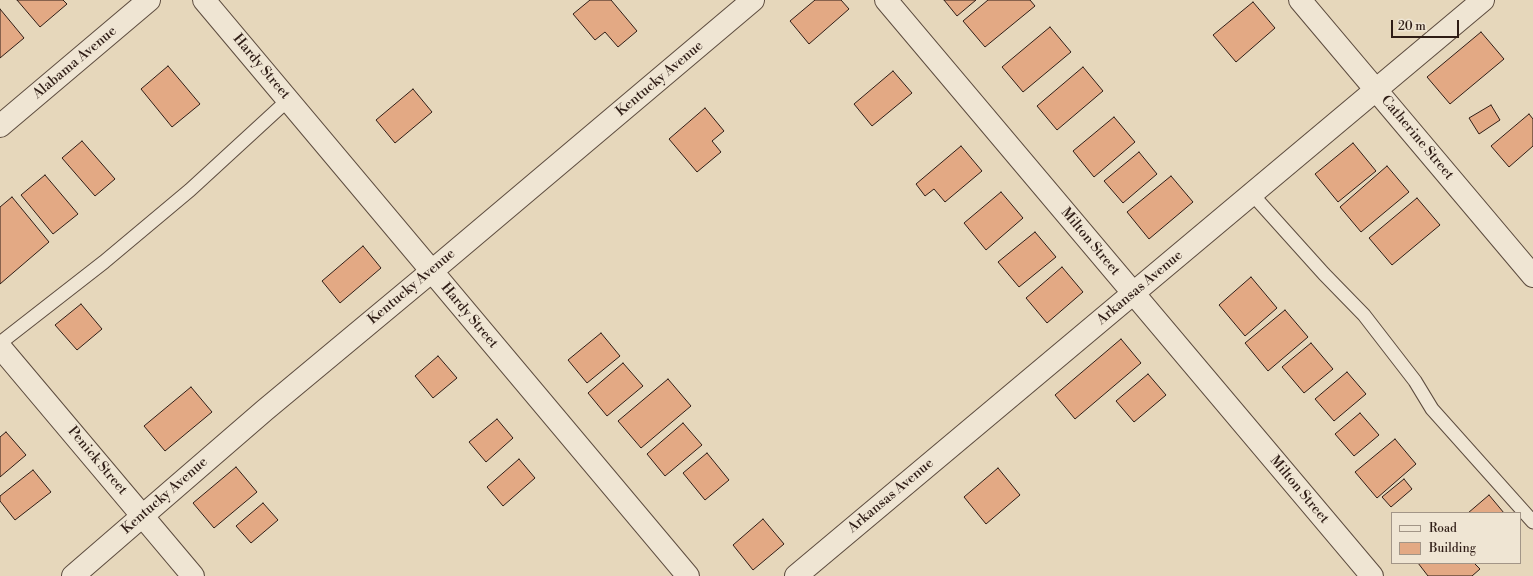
<!DOCTYPE html>
<html>
<head>
<meta charset="utf-8">
<style>
  body { margin:0 }
  #map { position:relative; width:1533px; height:576px; overflow:hidden; background:#e6d7bb; font-family:"Libre Bodoni",serif }
  canvas { display:block }
  .legend { position:absolute; left:1391px; top:512px; width:130px; height:52px; box-sizing:border-box; background:#efe5d3; border:1px solid #a29587; margin:0; padding:5px 7px; list-style:none; font-size:12px; color:#2f1d16 }
  .legend li { display:flex; align-items:center; gap:8px; height:20px }
  .legend b { width:20px; border:1px solid #a29587 }
  .scale { position:absolute; left:1391px; top:20px; width:68px; height:18px; box-sizing:border-box; border:2px solid #2f1d16; border-top:0; padding-left:5px; font-size:12px; line-height:14px; white-space:nowrap; color:#2f1d16; -webkit-text-stroke:3px #efe5d3; paint-order:stroke }
</style>
</head>
<body>
<div id="map">
<canvas width="1533" height="576"></canvas>
<ul class="legend">
<li><b style="height:5px;background:#efe5d3"></b>Road</li>
<li><b style="height:11px;background:#e3a984"></b>Building</li>
</ul>
<div class="scale">20 m</div>
</div>
<script>
const ctx = document.querySelector('canvas').getContext('2d');
ctx.lineJoin = 'round';
function fill(path, color) { ctx.fillStyle = color; ctx.fill(path, 'evenodd'); }
const poly = rows => new Path2D(rows.map(r => 'M' + r).join(''));
function strokePath(path, color, width, dash) { ctx.strokeStyle = color; ctx.lineWidth = width; ctx.lineCap = dash ? 'butt' : 'round'; ctx.setLineDash(dash || []); ctx.stroke(path); }
function label(font, color, halo, rows, align = 'center') {
  ctx.font = font + ' "Libre Bodoni",serif'; ctx.lineWidth = 4; ctx.setLineDash([]); ctx.textBaseline = 'middle'; ctx.strokeStyle = halo; ctx.fillStyle = color; for (const [text, x, y, turn = 0] of rows) {
    ctx.save(); ctx.translate(x, y); ctx.rotate((+turn || 0) * Math.PI / 180); ctx.textAlign = isNaN(turn) ? turn : align; if (halo) ctx.strokeText(text, 0, 0); ctx.fillText(text, 0, 0); ctx.restore();
  }
}
const building = poly([
  [17,0,63,0,67,4,40,27,17,0],
  [590,0,611,0,637,31,618,47,605,32,595,40,573,14,590,0],
  [815,0,841,0,849,9,809,44,790,21,815,0],
  [944,0,976,0,957,16,944,0],
  [988,0,1030,0,1035,6,985,47,963,21,988,0],
  [1253,2,1275,28,1236,62,1213,35,1253,2],
  [0,9,24,38,0,58,0,9],
  [1050,27,1071,52,1023,92,1002,67,1050,27],
  [1481,32,1504,59,1450,104,1427,77,1481,32],
  [168,66,200,104,172,127,141,89,168,66],
  [1083,67,1103,91,1057,130,1037,106,1083,67],
  [893,71,912,93,872,126,854,104,893,71],
  [413,89,432,112,395,143,376,120,413,89],
  [1491,105,1500,120,1479,134,1469,118,1491,105],
  [705,108,724,131,712,141,721,152,697,172,669,139,705,108],
  [1529,114,1533,119,1533,146,1509,167,1491,146,1529,114],
  [1114,117,1135,142,1094,177,1073,151,1114,117],
  [82,141,115,179,95,196,62,158,82,141],
  [1353,143,1376,171,1338,202,1315,174,1353,143],
  [961,146,982,171,945,202,934,189,925,196,916,184,961,146],
  [1139,152,1157,174,1123,203,1104,181,1139,152],
  [1387,166,1409,192,1361,232,1340,207,1387,166],
  [45,175,78,214,53,234,21,195,45,175],
  [1171,176,1193,202,1149,239,1127,212,1171,176],
  [1001,192,1023,218,986,250,964,223,1001,192],
  [12,197,49,242,0,284,0,207,12,197],
  [1417,198,1440,225,1392,265,1369,238,1417,198],
  [1035,232,1056,257,1019,287,998,262,1035,232],
  [363,246,381,268,340,303,322,281,363,246],
  [1062,267,1083,292,1047,323,1026,298,1062,267],
  [1251,277,1277,308,1245,336,1219,305,1251,277],
  [81,304,102,329,77,350,55,325,81,304],
  [1285,310,1308,337,1268,371,1245,343,1285,310],
  [601,333,620,356,587,383,568,360,601,333],
  [1121,339,1141,363,1075,419,1055,395,1121,339],
  [1311,343,1333,369,1304,393,1282,367,1311,343],
  [438,356,457,378,433,398,415,376,438,356],
  [623,363,643,386,607,416,588,393,623,363],
  [1347,372,1366,394,1334,421,1315,399,1347,372],
  [1148,374,1166,395,1134,422,1116,401,1148,374],
  [668,379,691,406,641,448,618,421,668,379],
  [191,387,212,412,165,451,144,426,191,387],
  [1360,413,1379,435,1354,456,1335,434,1360,413],
  [497,419,513,438,486,462,469,442,497,419],
  [683,423,702,445,665,476,647,454,683,423],
  [6,432,26,455,0,477,0,437,6,432],
  [1395,439,1416,464,1377,498,1355,472,1395,439],
  [707,453,729,480,705,500,683,473,707,453],
  [519,459,535,478,503,506,487,487,519,459],
  [236,467,257,492,214,528,193,503,236,467],
  [998,468,1020,495,986,524,964,497,998,468],
  [33,470,51,492,15,520,0,501,0,496,33,470],
  [1404,479,1412,489,1391,507,1382,497,1404,479],
  [1489,495,1504,513,1468,513,1489,495],
  [263,503,278,520,251,543,236,526,263,503],
  [763,519,784,544,753,570,733,545,763,519],
  [1418,563,1474,563,1480,569,1472,576,1428,576,1418,563]
]);
const lane = poly([
  [1252,194,1324,274,1364,315,1415,381,1432,409,1533,522],
  [0,343,104,262,190,190,288,100]
]);
const street = poly([
  [204,0,688,576],
  [886,0,1372,576],
  [1300,0,1533,276],
  [0,126,149,0],
  [0,347,193,576],
  [73,576,265,410,432,271,753,0],
  [796,576,1483,0]
]);
const streetNames = [
  ["Alabama Avenue",75,63,-40],
  ["Hardy Street",261,67,50],
  ["Kentucky Avenue",660,79,-40],
  ["Catherine Street",1417,138,50],
  ["Milton Street",1090,242,50],
  ["Kentucky Avenue",412,287,-40],
  ["Arkansas Avenue",1140,288,-40],
  ["Hardy Street",469,316,50],
  ["Penick Street",97,461,50],
  ["Milton Street",1299,490,50],
  ["Kentucky Avenue",165,496,-41],
  ["Arkansas Avenue",891,496,-40]
];
fill(building, '#e3a984');
strokePath(building, '#2f1d16', 1);
strokePath(lane, '#5d4c3f', 15);
strokePath(street, '#5d4c3f', 24);
strokePath(lane, '#efe5d3', 13);
strokePath(street, '#efe5d3', 22);
label('14px', '#2f1d16', '#efe5d3', streetNames);
</script>
</body>
</html>
